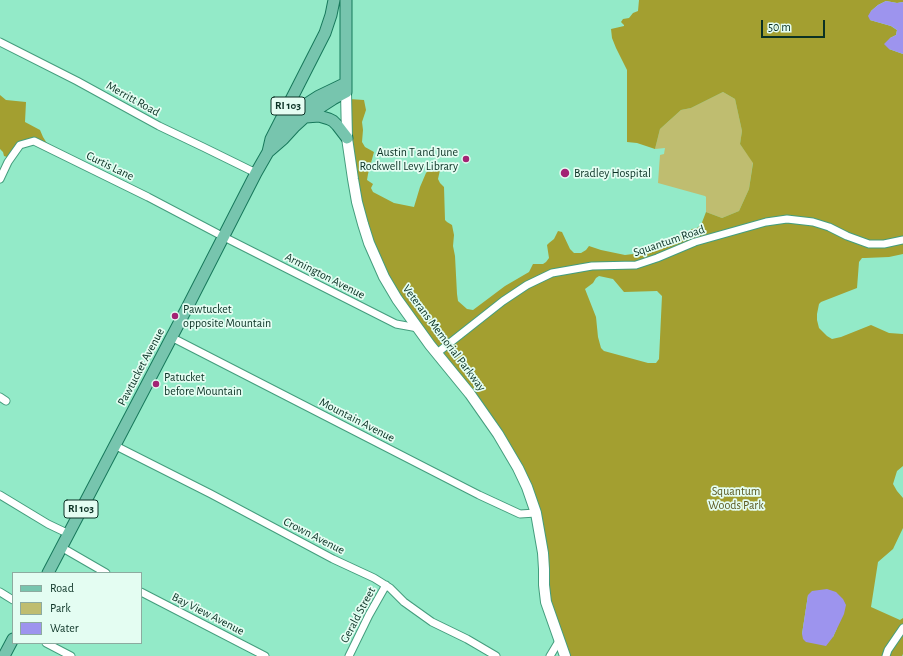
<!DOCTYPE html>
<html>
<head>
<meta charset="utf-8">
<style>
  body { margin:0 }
  #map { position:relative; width:903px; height:656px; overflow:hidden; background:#93eac8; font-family:"Alegreya Sans",sans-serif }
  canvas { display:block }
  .legend { position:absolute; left:12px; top:572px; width:130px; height:72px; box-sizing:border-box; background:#e4fdf2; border:1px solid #8daba0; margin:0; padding:5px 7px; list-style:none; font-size:12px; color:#0b3124 }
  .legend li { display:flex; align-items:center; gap:8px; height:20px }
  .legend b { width:20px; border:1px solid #8daba0 }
  .scale { position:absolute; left:761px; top:20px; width:64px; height:18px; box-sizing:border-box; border:2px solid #0b3124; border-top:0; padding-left:5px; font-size:12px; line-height:14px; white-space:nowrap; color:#0b3124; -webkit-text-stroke:3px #e4fdf2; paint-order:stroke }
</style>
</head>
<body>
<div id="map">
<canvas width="903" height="656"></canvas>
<ul class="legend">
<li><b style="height:5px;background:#77c5ae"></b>Road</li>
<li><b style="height:11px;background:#bfbd70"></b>Park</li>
<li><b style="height:11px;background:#9d94ee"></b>Water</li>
</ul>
<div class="scale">50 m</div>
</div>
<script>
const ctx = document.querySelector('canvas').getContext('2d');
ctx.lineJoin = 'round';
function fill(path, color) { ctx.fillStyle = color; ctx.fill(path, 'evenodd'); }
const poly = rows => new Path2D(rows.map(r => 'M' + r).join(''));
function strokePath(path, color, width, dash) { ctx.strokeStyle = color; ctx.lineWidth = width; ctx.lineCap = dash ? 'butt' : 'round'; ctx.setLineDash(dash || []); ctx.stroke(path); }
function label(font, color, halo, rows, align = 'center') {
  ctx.font = font + ' "Alegreya Sans",sans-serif'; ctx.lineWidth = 3.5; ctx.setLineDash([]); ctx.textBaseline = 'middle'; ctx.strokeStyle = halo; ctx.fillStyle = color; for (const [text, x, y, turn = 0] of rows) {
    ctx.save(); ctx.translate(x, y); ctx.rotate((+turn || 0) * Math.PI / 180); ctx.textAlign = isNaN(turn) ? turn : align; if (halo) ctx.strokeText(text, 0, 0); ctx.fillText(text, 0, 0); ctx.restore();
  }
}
const green = poly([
  [723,92,735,99,742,131,740,144,753,162,749,189,739,211,722,218,706,212,706,197,705,196,658,183,660,155,664,154,665,148,655,149,660,129,681,110,691,108]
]);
const forest = poly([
  [639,0,903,0,903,2,897,3,886,1,878,5,871,11,870,20,891,26,897,30,896,35,890,38,889,49,903,54,903,254,889,257,865,258,862,258,859,262,857,288,821,302,819,304,817,314,817,320,819,328,827,336,832,339,841,337,871,325,889,333,903,334,903,466,897,471,893,484,897,491,903,498,903,528,893,549,878,562,871,607,900,620,903,618,903,654,902,656,564,656,554,633,544,554,517,465,431,346,369,244,349,136,349,99,364,100,366,110,362,122,363,130,362,142,365,147,374,152,368,174,367,180,373,184,371,188,373,192,394,203,414,207,420,187,426,173,435,163,438,166,440,170,438,179,440,183,444,187,445,220,447,222,452,225,454,235,453,246,455,256,457,294,458,301,467,309,473,310,505,286,529,272,533,264,543,264,546,262,549,258,547,245,549,243,554,239,558,231,562,232,570,249,574,253,581,253,586,250,589,246,601,250,625,255,633,254,645,251,687,233,692,229,697,228,701,225,706,212,722,218,739,211,749,189,753,163,740,144,742,131,735,99,723,92,691,108,681,110,660,129,655,149,637,143,627,142,627,70,616,48,612,38,611,29,624,26,624,25,621,22,623,19,629,18,633,13,638,11],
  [599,276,613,279,624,292,657,291,662,296,659,359,656,363,648,363,604,351,601,348,598,337,596,317,585,289,593,283,596,278],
  [808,595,837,628,833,637,802,634],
  [0,95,6,100,26,102,25,122,40,130,43,137,48,145,29,140,10,158,4,156,3,152,0,149]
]);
const water = poly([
  [886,1,897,3,903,2,903,54,889,49,884,44,890,38,896,35,897,30,891,26,870,20,868,16,871,11,878,5],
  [827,589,836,592,843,599,846,605,844,614,833,637,826,646,806,642,803,639,802,634,808,595,812,591]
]);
const minor = poly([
  [0,42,77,81,159,126,203,147,256,173],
  [0,179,8,162,20,145,34,141,148,197,224,237,396,324,418,328],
  [171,337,479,495,520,514,536,513],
  [437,353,503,301,527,285,552,273,592,266,636,265,657,258,695,242,766,222,787,219,813,222,829,227,847,236,869,244,884,244,903,240],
  [0,397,6,401],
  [114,445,211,494,333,559,374,578,390,588,404,602,432,622,467,639,496,656],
  [0,495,48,524,69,534],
  [61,547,106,573],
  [0,592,13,600],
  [141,592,265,656],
  [46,643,71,656],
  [349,656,369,615,386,585],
  [550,656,559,641],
  [886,656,888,650,903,628]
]);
const secondary = poly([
  [346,92,347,138,353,179,357,202,363,224,369,243,384,277,397,299,430,345,470,394,498,434,518,468,527,487,536,513,543,553,544,569,544,585,546,602,565,656]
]);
const primary = poly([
  [306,117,319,116,329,119,333,121,337,125,347,138],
  [280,129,294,113,305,105,319,96,346,83],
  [268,152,283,139,294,127,305,117,333,99,346,92,346,0],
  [48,573,189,304,256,173,268,152,271,139,325,33,331,15,334,0],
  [4,656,13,639]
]);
const markers = [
  [466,159,4,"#a32374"],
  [565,173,5,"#a32374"],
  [175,316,4,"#a32374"],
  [156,384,4,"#a32374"]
];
const shields = [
  [288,106,34],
  [81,509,34]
];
const shieldNames = [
  ["RI 103",288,106],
  ["RI 103",81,509]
];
const streetNames = [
  ["Merritt Road",133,99,29],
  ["Curtis Lane",110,166,26],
  ["Squantum Road",669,241,-19],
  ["Armington Avenue",325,276,27],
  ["Veterans Memorial Parkway",444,338,53],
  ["Pawtucket Avenue",141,367,-62],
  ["Mountain Avenue",357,420,27],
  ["Crown Avenue",314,536,27],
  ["Bay View Avenue",208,614,27],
  ["Gerald Street",358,615,-62]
];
const poiNames = [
  ["Austin T and June",458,152,"right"],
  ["Rockwell Levy Library",458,166,"right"],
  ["Bradley Hospital",574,173],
  ["Pawtucket",183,309],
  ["opposite Mountain",183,323],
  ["Patucket",164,377],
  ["before Mountain",164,391]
];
const parkNames = [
  ["Squantum",736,491],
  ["Woods Park",736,505]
];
fill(green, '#bfbd70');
fill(forest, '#a39f30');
fill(water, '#9d94ee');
strokePath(minor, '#449d7d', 9);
strokePath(secondary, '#449d7d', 12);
strokePath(primary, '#17785b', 13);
strokePath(minor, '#fff', 7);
strokePath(secondary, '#fff', 10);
strokePath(primary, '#77c5ae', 11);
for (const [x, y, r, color] of markers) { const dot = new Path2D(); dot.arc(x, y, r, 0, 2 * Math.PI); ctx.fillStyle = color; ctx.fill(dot); strokePath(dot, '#e4fdf2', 1.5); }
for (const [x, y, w] of shields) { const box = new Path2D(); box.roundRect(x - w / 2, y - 9, w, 18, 3); ctx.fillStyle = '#e4fdf2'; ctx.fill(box); strokePath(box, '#0b3124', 1); }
label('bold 11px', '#0b3124', null, shieldNames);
label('12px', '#0b3124', '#e4fdf2', streetNames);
label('12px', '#0b3124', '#e4fdf2', poiNames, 'left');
label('12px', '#5a5820', '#e4fdf2', parkNames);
</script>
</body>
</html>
